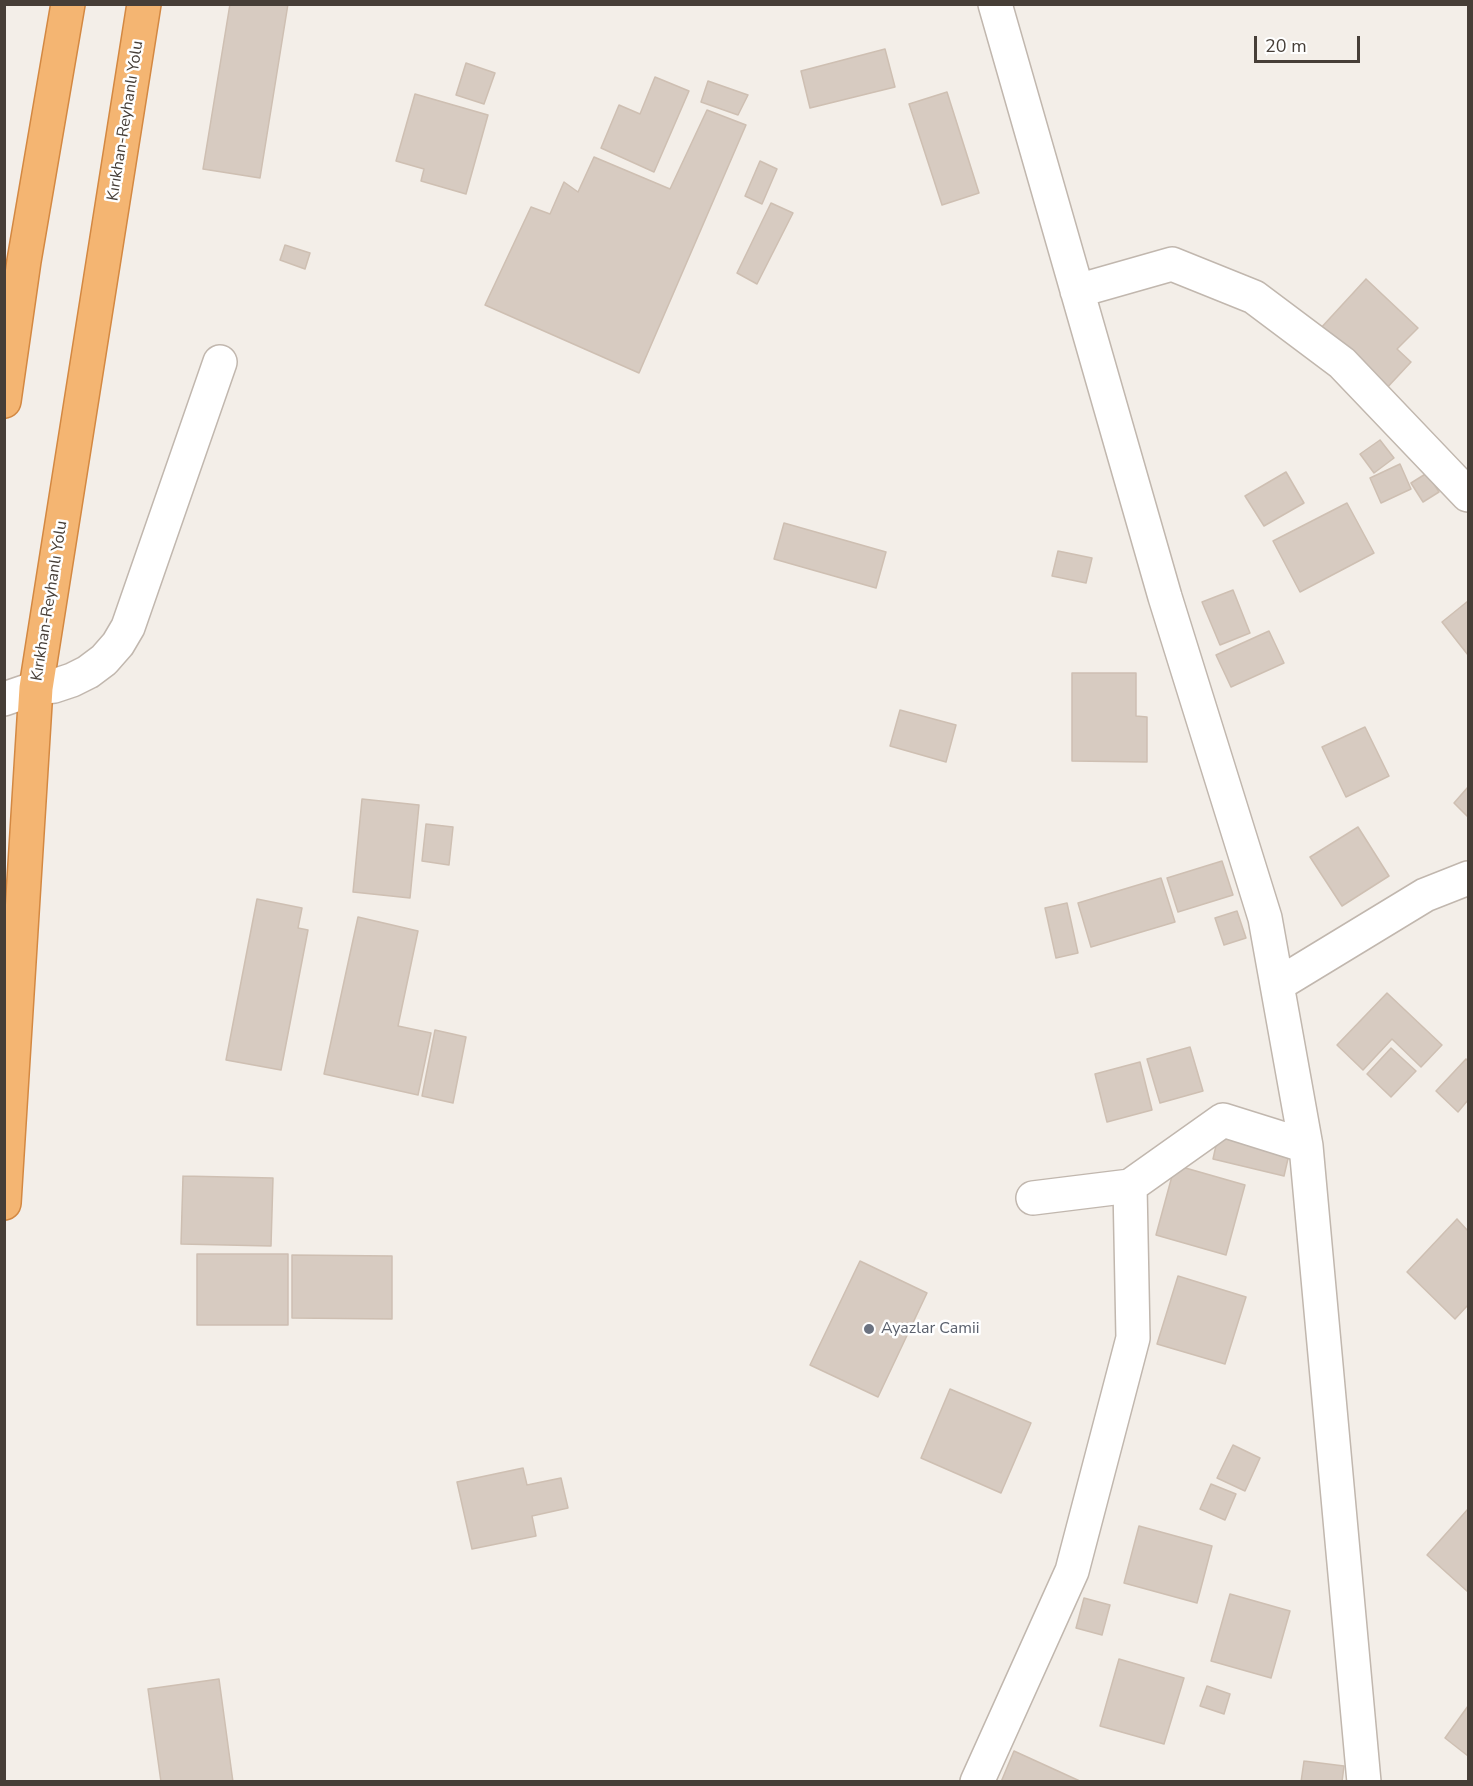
<!DOCTYPE html>
<html>
<head>
<meta charset="utf-8">
<style>
  body { margin:0 }
  #map { position:relative; width:1473px; height:1786px; overflow:hidden; background:#f3eee8; font-family:"Nunito Sans",sans-serif }
  canvas { display:block }
  .frame { position:absolute; inset:0; border:6px solid #463e37; pointer-events:none }
  .scale { position:absolute; left:1254px; top:36px; width:106px; height:27px; box-sizing:border-box; border:3px solid #463e37; border-top:0; padding-left:8px; font-size:18px; line-height:21px; white-space:nowrap; color:#463e37; -webkit-text-stroke:4px #fff; paint-order:stroke }
</style>
</head>
<body>
<div id="map">
<canvas width="1473" height="1786"></canvas>
<div class="frame"></div>
<div class="scale">20 m</div>
</div>
<script>
const ctx = document.querySelector('canvas').getContext('2d');
ctx.lineJoin = 'round';
function fill(path, color) { ctx.fillStyle = color; ctx.fill(path, 'evenodd'); }
const poly = rows => new Path2D(rows.map(r => 'M' + r).join(''));
function strokePath(path, color, width, dash) { ctx.strokeStyle = color; ctx.lineWidth = width; ctx.lineCap = dash ? 'butt' : 'round'; ctx.setLineDash(dash || []); ctx.stroke(path); }
function label(font, color, halo, rows, align = 'center') {
  ctx.font = font + ' "Nunito Sans",sans-serif'; ctx.lineWidth = 5; ctx.setLineDash([]); ctx.textBaseline = 'middle'; ctx.strokeStyle = halo; ctx.fillStyle = color; for (const [text, x, y, turn = 0] of rows) {
    ctx.save(); ctx.translate(x, y); ctx.rotate((+turn || 0) * Math.PI / 180); ctx.textAlign = isNaN(turn) ? turn : align; if (halo) ctx.strokeText(text, 0, 0); ctx.fillText(text, 0, 0); ctx.restore();
  }
}
const building = poly([
  [230,4,288,4,260,178,203,169,230,4],
  [885,49,895,87,810,108,801,71,885,49],
  [466,63,495,73,484,104,456,95,466,63],
  [655,77,689,91,654,172,601,148,619,105,640,114,655,77],
  [708,81,748,95,738,115,701,102,708,81],
  [947,92,979,193,942,205,909,104,947,92],
  [415,94,488,115,466,194,421,181,424,169,396,161,415,94],
  [707,110,746,125,639,373,485,305,531,207,550,214,564,182,578,192,594,157,670,189,707,110],
  [760,161,777,169,762,204,745,196,760,161],
  [771,203,793,213,757,284,737,273,771,203],
  [285,245,310,253,305,269,280,260,285,245],
  [1366,279,1418,328,1397,349,1411,362,1384,391,1319,330,1366,279],
  [1380,440,1394,458,1374,473,1360,454,1380,440],
  [1400,464,1411,489,1381,503,1370,478,1400,464],
  [1286,472,1304,503,1264,526,1245,496,1286,472],
  [1427,473,1439,492,1423,502,1411,483,1427,473],
  [1347,503,1374,553,1300,592,1273,541,1347,503],
  [784,523,886,552,876,588,774,559,784,523],
  [1058,551,1092,558,1086,583,1052,576,1058,551],
  [1233,590,1250,633,1220,645,1202,602,1233,590],
  [1468,601,1468,655,1442,622,1468,601],
  [1269,631,1284,663,1231,687,1216,655,1269,631],
  [1072,673,1136,673,1136,716,1147,717,1147,762,1072,761,1072,673],
  [900,710,956,725,946,762,890,746,900,710],
  [1365,727,1389,776,1346,797,1322,747,1365,727],
  [1468,787,1468,817,1454,803,1468,787],
  [362,799,419,805,410,898,353,892,362,799],
  [426,824,453,827,449,865,422,861,426,824],
  [1358,827,1389,876,1342,906,1310,857,1358,827],
  [1222,861,1233,895,1178,912,1167,878,1222,861],
  [1161,878,1175,922,1091,947,1078,903,1161,878],
  [257,899,302,908,298,928,308,930,281,1070,226,1060,257,899],
  [1067,903,1078,953,1056,958,1045,908,1067,903],
  [1237,911,1246,938,1224,945,1215,918,1237,911],
  [358,917,418,931,398,1026,431,1033,418,1095,324,1074,358,917],
  [1387,993,1442,1045,1421,1067,1392,1039,1363,1070,1337,1045,1387,993],
  [435,1030,466,1037,453,1103,422,1096,435,1030],
  [1190,1047,1203,1091,1160,1103,1147,1059,1190,1047],
  [1391,1048,1416,1071,1391,1097,1367,1074,1391,1048],
  [1466,1059,1468,1061,1468,1100,1458,1112,1436,1091,1466,1059],
  [1140,1062,1152,1110,1107,1122,1095,1074,1140,1062],
  [1219,1132,1290,1150,1284,1176,1213,1159,1219,1132],
  [1175,1165,1245,1185,1226,1255,1156,1235,1175,1165],
  [183,1176,273,1178,271,1246,181,1244,183,1176],
  [1457,1219,1468,1231,1468,1305,1455,1319,1407,1272,1457,1219],
  [197,1254,288,1254,288,1325,197,1325,197,1254],
  [292,1255,392,1256,392,1319,292,1318,292,1255],
  [860,1261,927,1293,878,1397,810,1365,860,1261],
  [1178,1276,1246,1297,1225,1364,1157,1344,1178,1276],
  [950,1389,1031,1423,1001,1493,921,1458,950,1389],
  [1233,1445,1260,1458,1245,1491,1217,1478,1233,1445],
  [523,1468,527,1485,561,1478,568,1508,532,1516,536,1536,472,1549,457,1482,523,1468],
  [1211,1484,1236,1494,1225,1520,1200,1509,1211,1484],
  [1468,1509,1468,1592,1427,1555,1468,1509],
  [1139,1526,1212,1546,1197,1603,1124,1583,1139,1526],
  [1230,1594,1290,1611,1271,1678,1211,1661,1230,1594],
  [1084,1598,1110,1605,1102,1635,1076,1628,1084,1598],
  [1119,1659,1184,1678,1164,1744,1100,1726,1119,1659],
  [219,1679,233,1782,161,1782,148,1689,219,1679],
  [1207,1686,1230,1694,1224,1714,1200,1706,1207,1686],
  [1468,1706,1468,1756,1445,1738,1468,1706],
  [1014,1751,1082,1782,1001,1782,1014,1751],
  [1304,1761,1344,1766,1342,1782,1301,1782,1304,1761]
]);
const minor = poly([
  [995,4,1165,597,1265,918,1306,1146,1364,1782],
  [1077,291,1172,264,1254,297,1342,363,1468,495],
  [4,699,36,688,54,686,72,680,88,672,104,660,118,644,128,627,220,362],
  [1277,985,1425,895,1468,878],
  [1033,1198,1130,1186],
  [977,1782,1072,1571,1133,1338,1130,1186,1223,1120,1306,1146]
]);
const highway = poly([
  [4,401,24,261,68,4],
  [4,1203,36,688,144,4]
]);
const markers = [
  [869,1329,6,"#6b7280"]
];
const streetNames = [
  ["Kırıkhan-Reyhanlı Yolu",126,121,-81],
  ["Kırıkhan-Reyhanlı Yolu",50,601,-81]
];
const worshipNames = [
  ["Ayazlar Camii",881,1329]
];
fill(building, '#d7cbc1');
strokePath(building, '#cebfb2', 1.5);
strokePath(minor, '#c1b7ae', 36);
strokePath(highway, '#d38842', 36);
strokePath(minor, '#fff', 33);
strokePath(highway, '#f4b572', 33);
for (const [x, y, r, color] of markers) { const dot = new Path2D(); dot.arc(x, y, r, 0, 2 * Math.PI); ctx.fillStyle = color; ctx.fill(dot); strokePath(dot, '#fff', 2); }
label('16px', '#463e37', '#fff', streetNames);
label('16px', '#5b616d', '#fff', worshipNames, 'left');
</script>
</body>
</html>
